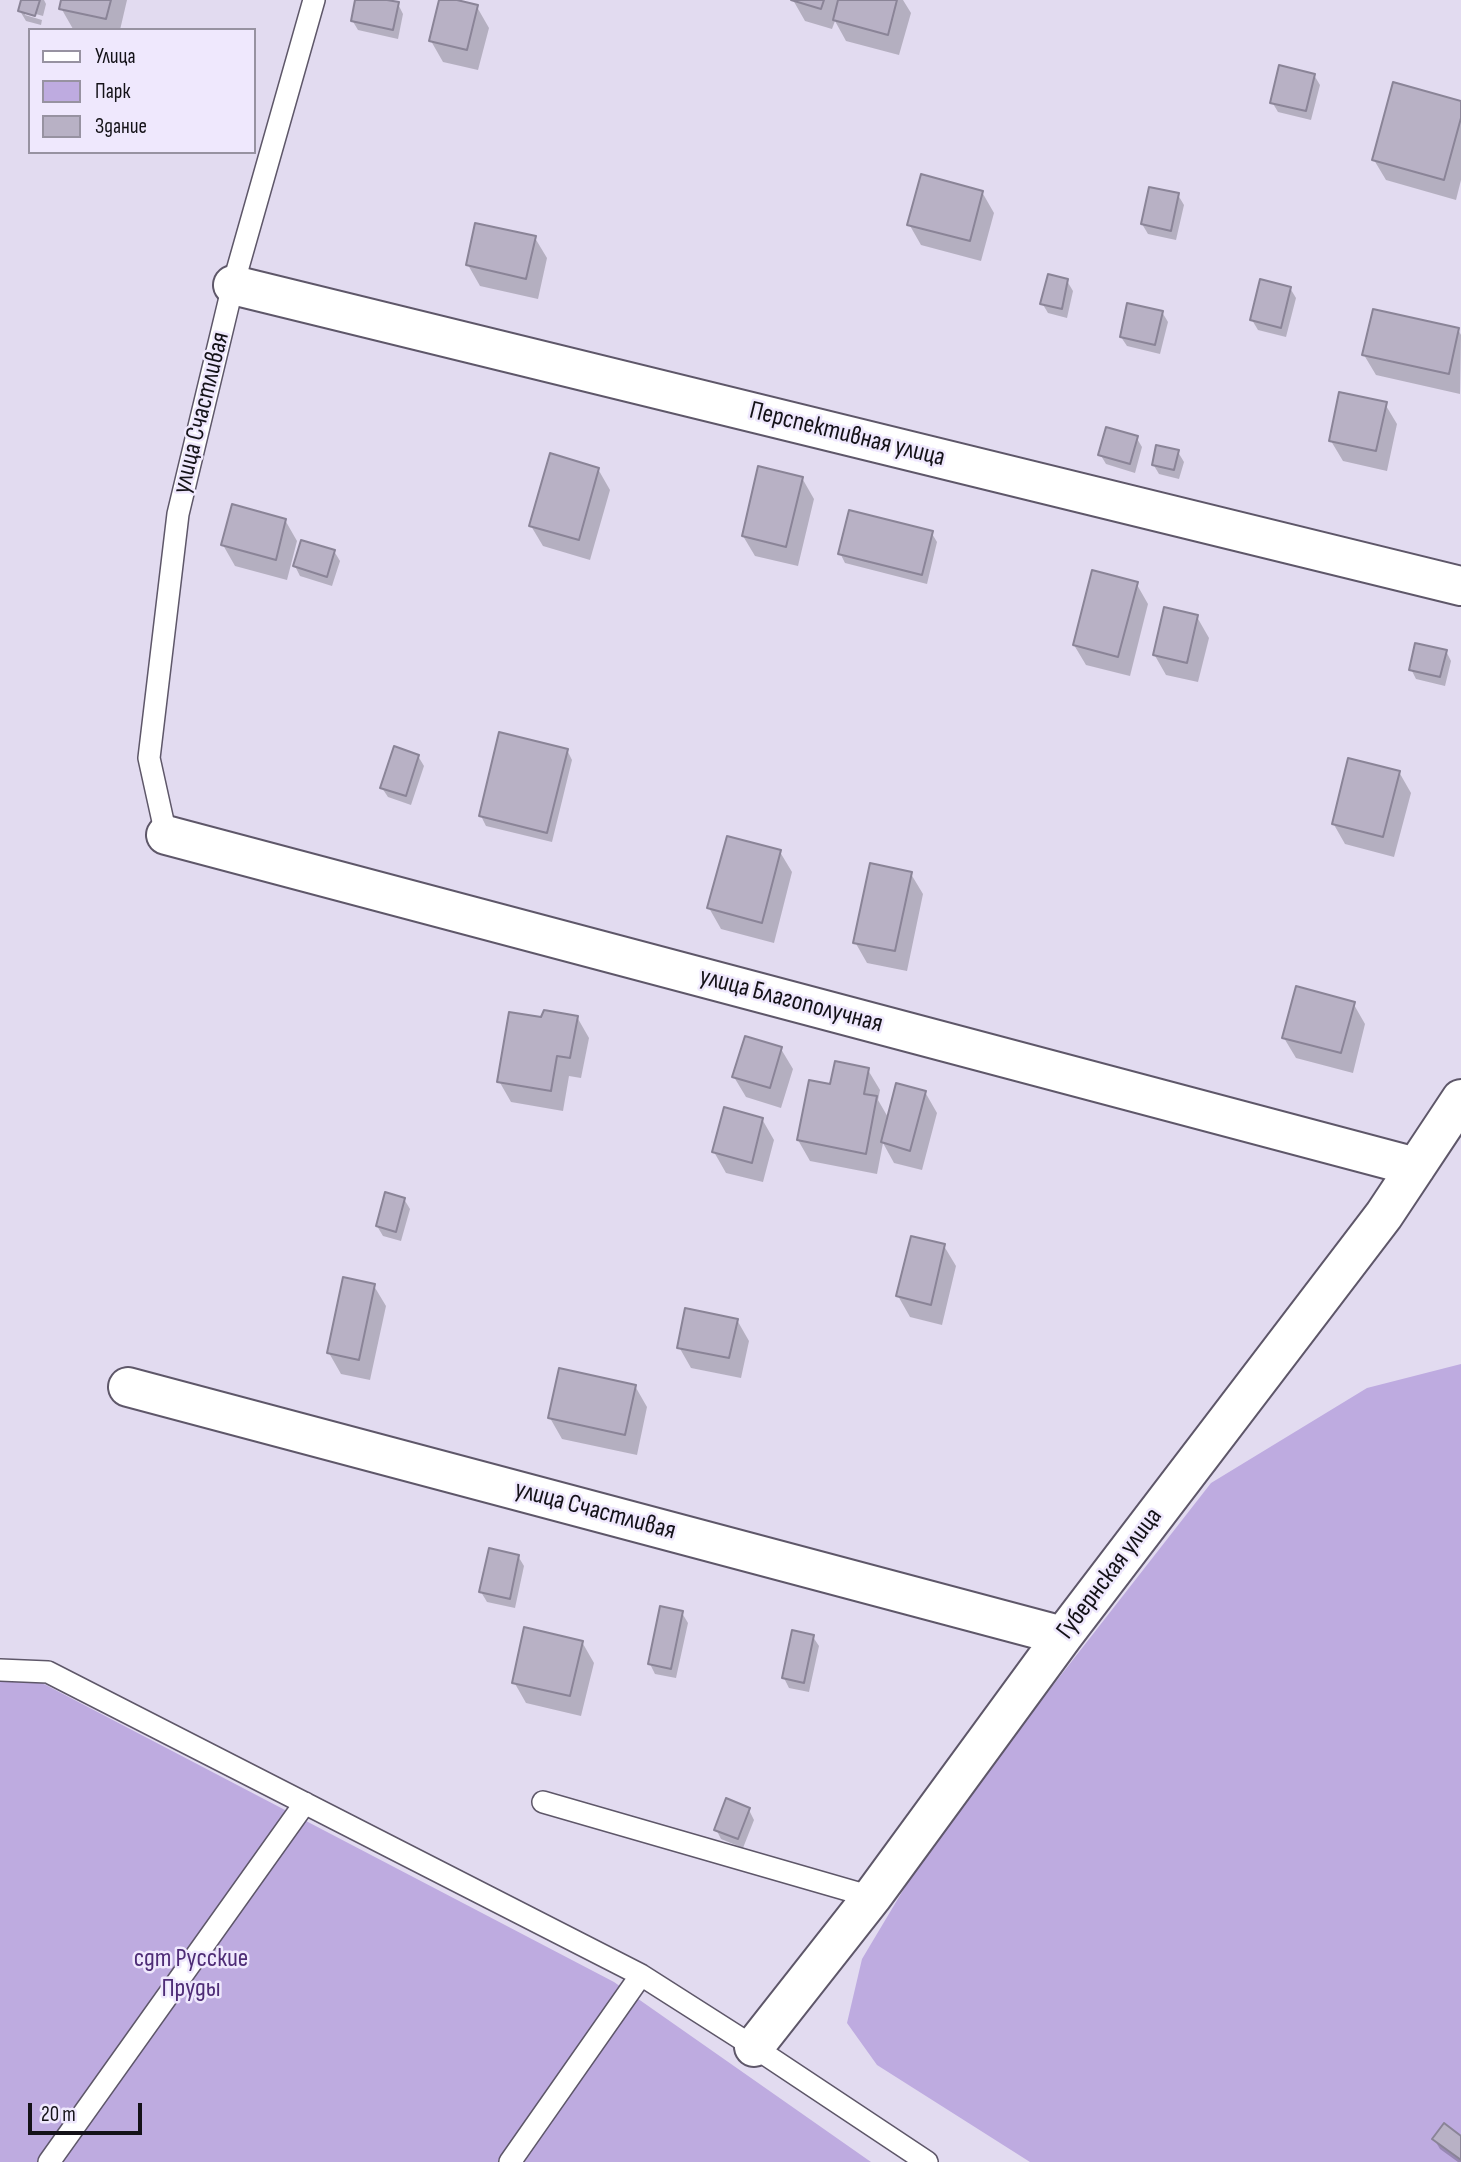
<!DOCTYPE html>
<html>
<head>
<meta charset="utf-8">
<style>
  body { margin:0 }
  #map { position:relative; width:1461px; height:2162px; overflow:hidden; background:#e2dbf0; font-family:"Sofia Sans Condensed",sans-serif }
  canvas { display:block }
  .legend { position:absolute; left:28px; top:28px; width:228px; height:126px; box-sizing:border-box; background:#efe8fd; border:2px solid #9792a1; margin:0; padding:9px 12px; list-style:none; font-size:21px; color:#141218 }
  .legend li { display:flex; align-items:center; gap:14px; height:35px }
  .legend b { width:35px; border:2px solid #9792a1 }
  .scale { position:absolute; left:28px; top:2103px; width:114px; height:32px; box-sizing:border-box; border:4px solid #141218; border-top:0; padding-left:9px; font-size:21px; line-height:24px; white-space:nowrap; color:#141218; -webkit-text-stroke:5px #efe8fd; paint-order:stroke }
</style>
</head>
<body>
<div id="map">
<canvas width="1461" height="2162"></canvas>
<ul class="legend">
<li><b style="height:9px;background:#fff"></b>Улица</li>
<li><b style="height:19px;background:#beabe0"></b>Парк</li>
<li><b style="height:19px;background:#b8b1c5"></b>Здание</li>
</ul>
<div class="scale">20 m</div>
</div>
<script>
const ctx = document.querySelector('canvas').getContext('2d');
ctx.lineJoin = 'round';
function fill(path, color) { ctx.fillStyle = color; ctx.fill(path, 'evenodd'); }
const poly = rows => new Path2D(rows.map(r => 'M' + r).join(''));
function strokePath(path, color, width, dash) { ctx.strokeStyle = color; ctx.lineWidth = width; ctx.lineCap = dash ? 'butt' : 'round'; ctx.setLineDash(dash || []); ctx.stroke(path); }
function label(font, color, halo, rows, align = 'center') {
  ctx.font = font + ' "Sofia Sans Condensed",sans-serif'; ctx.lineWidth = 5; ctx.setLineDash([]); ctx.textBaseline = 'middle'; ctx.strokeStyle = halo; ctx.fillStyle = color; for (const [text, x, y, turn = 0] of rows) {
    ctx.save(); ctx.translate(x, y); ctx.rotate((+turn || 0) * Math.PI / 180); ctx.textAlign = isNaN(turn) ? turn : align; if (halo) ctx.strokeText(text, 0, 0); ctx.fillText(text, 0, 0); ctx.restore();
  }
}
const green = poly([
  [1461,1364,1461,2162,1030,2162,877,2065,847,2023,862,1959,936,1835,1211,1483,1367,1388],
  [0,1661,614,1982,871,2162,0,2162]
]);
const shadow = poly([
  [23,0,44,0,46,4,43,16,25,11,25,15,42,20,41,25,26,21,20,11],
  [63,0,127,0,120,30,73,29,61,8],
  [357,0,379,0,398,4,403,14,398,39,358,30,352,20],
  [441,0,450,0,477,7,489,28,478,70,443,62,431,41],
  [793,0,903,0,911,13,899,55,846,41,835,21,832,29,805,21],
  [1314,75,1320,85,1311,120,1278,112,1272,102],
  [1461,103,1461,180,1456,200,1386,180,1374,160],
  [982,192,994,213,981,261,921,245,909,224],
  [1178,195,1184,205,1176,240,1148,234,1142,224],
  [535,238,547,258,538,299,480,286,468,265],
  [1067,281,1073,291,1067,318,1048,313,1042,303],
  [1290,288,1296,298,1286,337,1258,330,1252,320],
  [1162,312,1168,322,1160,354,1127,346,1121,337],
  [1458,329,1461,335,1460,394,1376,375,1364,355],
  [1385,404,1397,424,1387,471,1343,461,1331,441],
  [1136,437,1142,447,1135,473,1106,464,1100,454],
  [1178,452,1184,462,1179,479,1159,474,1153,464],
  [598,469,610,490,590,560,543,546,531,526],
  [802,478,814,499,798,566,755,556,743,536],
  [285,520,297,541,287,580,235,566,223,545],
  [931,532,937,542,927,584,845,563,840,553],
  [334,551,340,561,332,586,300,576,295,566],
  [1136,583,1148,604,1130,676,1086,665,1074,645],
  [1197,617,1209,638,1198,682,1166,675,1154,654],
  [1446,651,1451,661,1445,686,1416,679,1411,669],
  [567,750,572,760,552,842,486,826,481,816],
  [418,756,424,766,411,805,388,797,382,788],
  [1399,772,1411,793,1394,857,1345,844,1333,823],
  [780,852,792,872,774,943,721,929,709,908],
  [911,874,923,894,907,971,867,963,855,942],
  [1353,1003,1365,1024,1353,1073,1296,1058,1284,1038],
  [577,1017,589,1038,581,1078,569,1076,563,1111,511,1102,499,1081,542,1019],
  [781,1049,793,1069,781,1108,746,1097,734,1077],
  [868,1070,880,1090,878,1100,889,1119,925,1092,937,1113,922,1170,894,1163,883,1143,877,1174,810,1161,798,1140,832,1086],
  [762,1119,774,1140,763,1182,726,1173,714,1152],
  [404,1199,410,1209,401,1241,383,1236,377,1226],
  [944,1246,956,1266,942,1325,910,1317,898,1296],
  [374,1286,386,1306,370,1380,341,1374,329,1353],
  [737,1320,749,1341,741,1378,691,1368,679,1347],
  [635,1386,647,1407,637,1455,562,1439,550,1418],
  [518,1556,524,1566,515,1608,487,1602,481,1592],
  [682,1613,688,1623,676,1678,655,1674,650,1664],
  [813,1637,819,1646,809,1692,789,1688,784,1678],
  [582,1642,594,1663,581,1716,526,1703,514,1682],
  [749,1810,754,1820,743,1848,721,1839,716,1829],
  [1461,2138,1461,2162,1458,2162,1440,2149,1434,2139]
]);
const building = poly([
  [21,0,40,0,35,16,18,11,21,0],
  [61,0,111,0,106,19,59,9,61,0],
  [355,0,387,0,399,2,393,30,351,21,355,0],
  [439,0,457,0,478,5,467,50,429,41,439,0],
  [791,0,824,0,821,9,791,0],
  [838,0,897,0,888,35,833,20,838,0],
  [1279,65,1315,74,1306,111,1270,103,1279,65],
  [1393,82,1461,101,1461,118,1444,180,1372,160,1393,82],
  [921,174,983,191,970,241,907,225,921,174],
  [1149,187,1179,193,1171,231,1141,224,1149,187],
  [475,223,536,236,526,279,466,265,475,223],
  [1048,274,1068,279,1062,309,1040,304,1048,274],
  [1260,279,1291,287,1281,328,1250,320,1260,279],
  [1127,303,1163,311,1155,345,1120,337,1127,303],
  [1373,309,1459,328,1449,374,1362,355,1373,309],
  [1339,392,1387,402,1376,451,1329,441,1339,392],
  [1106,427,1138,436,1130,464,1098,455,1106,427],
  [1156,445,1179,450,1174,470,1152,465,1156,445],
  [550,453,599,468,579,540,529,526,550,453],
  [758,466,803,477,786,547,742,536,758,466],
  [232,504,286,519,276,560,221,545,232,504],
  [849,510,933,531,922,575,838,554,849,510],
  [301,540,335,550,327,577,293,566,301,540],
  [1092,570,1138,582,1118,657,1073,645,1092,570],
  [1164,607,1198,615,1187,663,1153,655,1164,607],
  [1415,643,1447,650,1440,677,1409,670,1415,643],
  [499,732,568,749,547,833,479,816,499,732],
  [394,746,419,755,406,796,380,788,394,746],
  [1348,758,1400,771,1383,837,1332,824,1348,758],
  [727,836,781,850,762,923,707,908,727,836],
  [870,863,912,872,895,951,853,943,870,863],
  [1296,986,1355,1002,1341,1053,1282,1038,1296,986],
  [544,1010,578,1016,570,1058,557,1056,551,1091,497,1082,509,1012,541,1017,544,1010],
  [745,1036,782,1047,770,1088,732,1077,745,1036],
  [835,1061,869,1068,864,1094,877,1096,866,1154,797,1140,809,1080,830,1084,835,1061],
  [896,1083,926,1091,910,1151,881,1142,896,1083],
  [724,1107,763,1118,752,1163,712,1152,724,1107],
  [385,1192,405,1198,396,1232,376,1226,385,1192],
  [911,1236,945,1244,931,1305,896,1296,911,1236],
  [343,1277,375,1284,359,1360,327,1353,343,1277],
  [685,1308,738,1319,729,1358,677,1348,685,1308],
  [559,1368,636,1385,625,1435,548,1418,559,1368],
  [489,1548,519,1555,510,1599,479,1592,489,1548],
  [660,1606,683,1611,671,1669,648,1664,660,1606],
  [524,1627,583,1641,570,1696,512,1683,524,1627],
  [792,1630,814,1635,804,1683,782,1678,792,1630],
  [726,1798,750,1808,738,1839,714,1830,726,1798],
  [1444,2123,1461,2136,1461,2160,1432,2139,1444,2123]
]);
const lane = poly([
  [166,835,149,758,178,514,233,285,314,0],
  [0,1670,48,1672,641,1975,754,2047,927,2162],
  [543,1802,872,1897],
  [49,2162,305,1803],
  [510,2162,641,1975]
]);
const street = poly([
  [233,285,1461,586],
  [166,835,1416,1167],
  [128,1387,1063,1636],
  [754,2047,872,1897,1063,1636,1384,1215,1461,1099]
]);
const streetNames = [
  ["улица Счастливая",202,413,-76],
  ["Перспективная улица",847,435,14],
  ["улица Благополучная",791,1001,15],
  ["улица Счастливая",595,1511,15],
  ["Губернская улица",1110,1574,-53]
];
const parkNames = [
  ["сдт Русские",191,1959],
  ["Пруды",191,1989]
];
fill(green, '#beabe0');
fill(shadow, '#0003');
fill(building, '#b8b1c5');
strokePath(building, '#8a8497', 2);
strokePath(lane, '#5e5769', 24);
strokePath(street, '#5e5769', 42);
strokePath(lane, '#fff', 21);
strokePath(street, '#fff', 38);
label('26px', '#141218', '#efe8fd', streetNames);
label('26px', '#4e2c76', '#efe8fd', parkNames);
</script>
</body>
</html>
